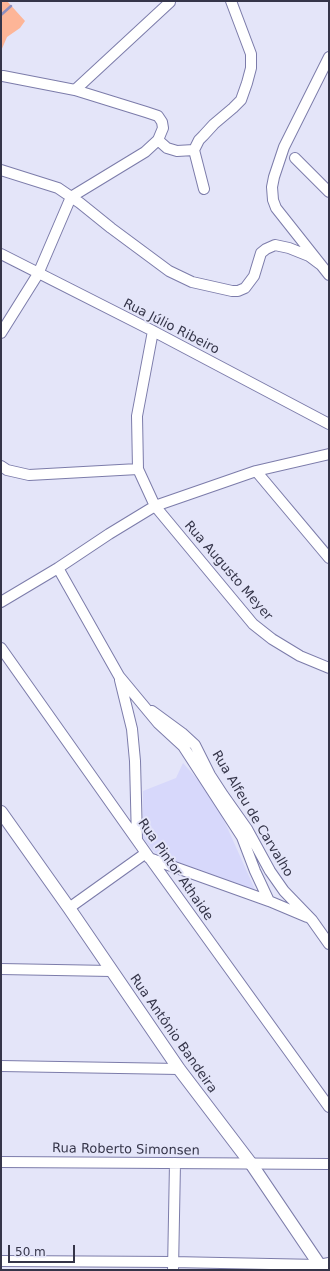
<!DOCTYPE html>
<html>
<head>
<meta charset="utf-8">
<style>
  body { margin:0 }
  #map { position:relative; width:330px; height:1271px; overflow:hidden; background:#e4e5f9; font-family:"DejaVu Sans",sans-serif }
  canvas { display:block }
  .frame { position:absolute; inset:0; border:2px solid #353549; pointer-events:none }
  .scale { position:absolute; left:8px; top:1245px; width:67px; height:18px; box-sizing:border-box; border:2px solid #353549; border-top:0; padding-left:5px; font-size:12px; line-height:14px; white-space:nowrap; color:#353549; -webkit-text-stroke:3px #e4e5f9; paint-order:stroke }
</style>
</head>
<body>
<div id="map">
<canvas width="330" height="1271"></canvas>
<div class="frame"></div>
<div class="scale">50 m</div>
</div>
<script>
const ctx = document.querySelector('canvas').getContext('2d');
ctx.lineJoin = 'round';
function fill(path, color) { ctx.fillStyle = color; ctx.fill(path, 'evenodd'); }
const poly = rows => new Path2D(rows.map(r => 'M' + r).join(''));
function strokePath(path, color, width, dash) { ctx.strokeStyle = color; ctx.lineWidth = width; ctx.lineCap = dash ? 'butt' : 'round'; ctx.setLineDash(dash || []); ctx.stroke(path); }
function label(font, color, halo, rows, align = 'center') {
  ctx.font = font + ' "DejaVu Sans",sans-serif'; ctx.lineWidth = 4; ctx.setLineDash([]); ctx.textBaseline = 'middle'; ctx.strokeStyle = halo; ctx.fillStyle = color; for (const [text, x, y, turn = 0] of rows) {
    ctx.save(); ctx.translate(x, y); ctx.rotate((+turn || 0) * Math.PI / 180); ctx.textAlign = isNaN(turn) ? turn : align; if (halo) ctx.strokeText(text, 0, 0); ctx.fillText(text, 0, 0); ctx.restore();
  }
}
const built = poly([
  [183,763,214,798,257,894,155,853,143,838,143,791,176,778]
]);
const green = poly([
  [1,1,7,1,25,21,20,28,7,37,1,51]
]);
const stream = poly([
  [1,15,11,6]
]);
const minor = poly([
  [329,57,284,147,274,177,272,187,273,200,276,208,329,275],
  [75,90,170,2],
  [158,140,167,148,177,151,194,150],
  [295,158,329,192],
  [1,170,58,188,80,203,111,228,169,271,192,282,232,291,238,291,245,288,254,276,261,253,266,249,275,245,289,248,309,256,321,265],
  [204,189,194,150,199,140,203,136,214,124,233,108,241,100,247,83,251,68,251,54,231,1],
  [1,254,153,331,329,424],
  [153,331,137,416,138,469,155,506,253,624,272,639,300,656,329,668],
  [1,333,38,274,71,197,145,152,158,140,163,128,162,122,158,116,146,112,75,90,3,76],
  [1,466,7,470,29,475,138,469],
  [256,471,329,558],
  [58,568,119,676,158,723,183,746,242,837,255,871,269,901],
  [1,602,58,568,109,534,155,506,256,471,329,454],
  [1,648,146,853,329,1107],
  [120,680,132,729,135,761,137,840],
  [152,711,182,733,195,745,210,775,223,795,247,829,270,871,284,891,312,920,329,944],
  [149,858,269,901,307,917],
  [69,908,146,853],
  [1,969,111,971],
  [1,1066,179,1069],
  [1,1162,329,1164],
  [1,1261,172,1262,319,1265,329,1263],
  [173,1270,175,1163]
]);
const tertiary = poly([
  [1,812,69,908,179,1069,252,1165,323,1270]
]);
const streetNames = [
  ["Rua Júlio Ribeiro",171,327,27],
  ["Rua Augusto Meyer",228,571,49],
  ["Rua Alfeu de Carvalho",252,814,59],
  ["Rua Pintor Athaide",175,870,55],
  ["Rua Antônio Bandeira",173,1034,55],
  ["Rua Roberto Simonsen",126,1150,1]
];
fill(built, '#d7d8fb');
fill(green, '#fdb597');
strokePath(stream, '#8e8fbf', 2.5);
strokePath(minor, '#7c7caa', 12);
strokePath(tertiary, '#7c7caa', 14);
strokePath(minor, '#fff', 10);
strokePath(tertiary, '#fff', 12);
label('13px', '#353549', '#e4e5f9', streetNames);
</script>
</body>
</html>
